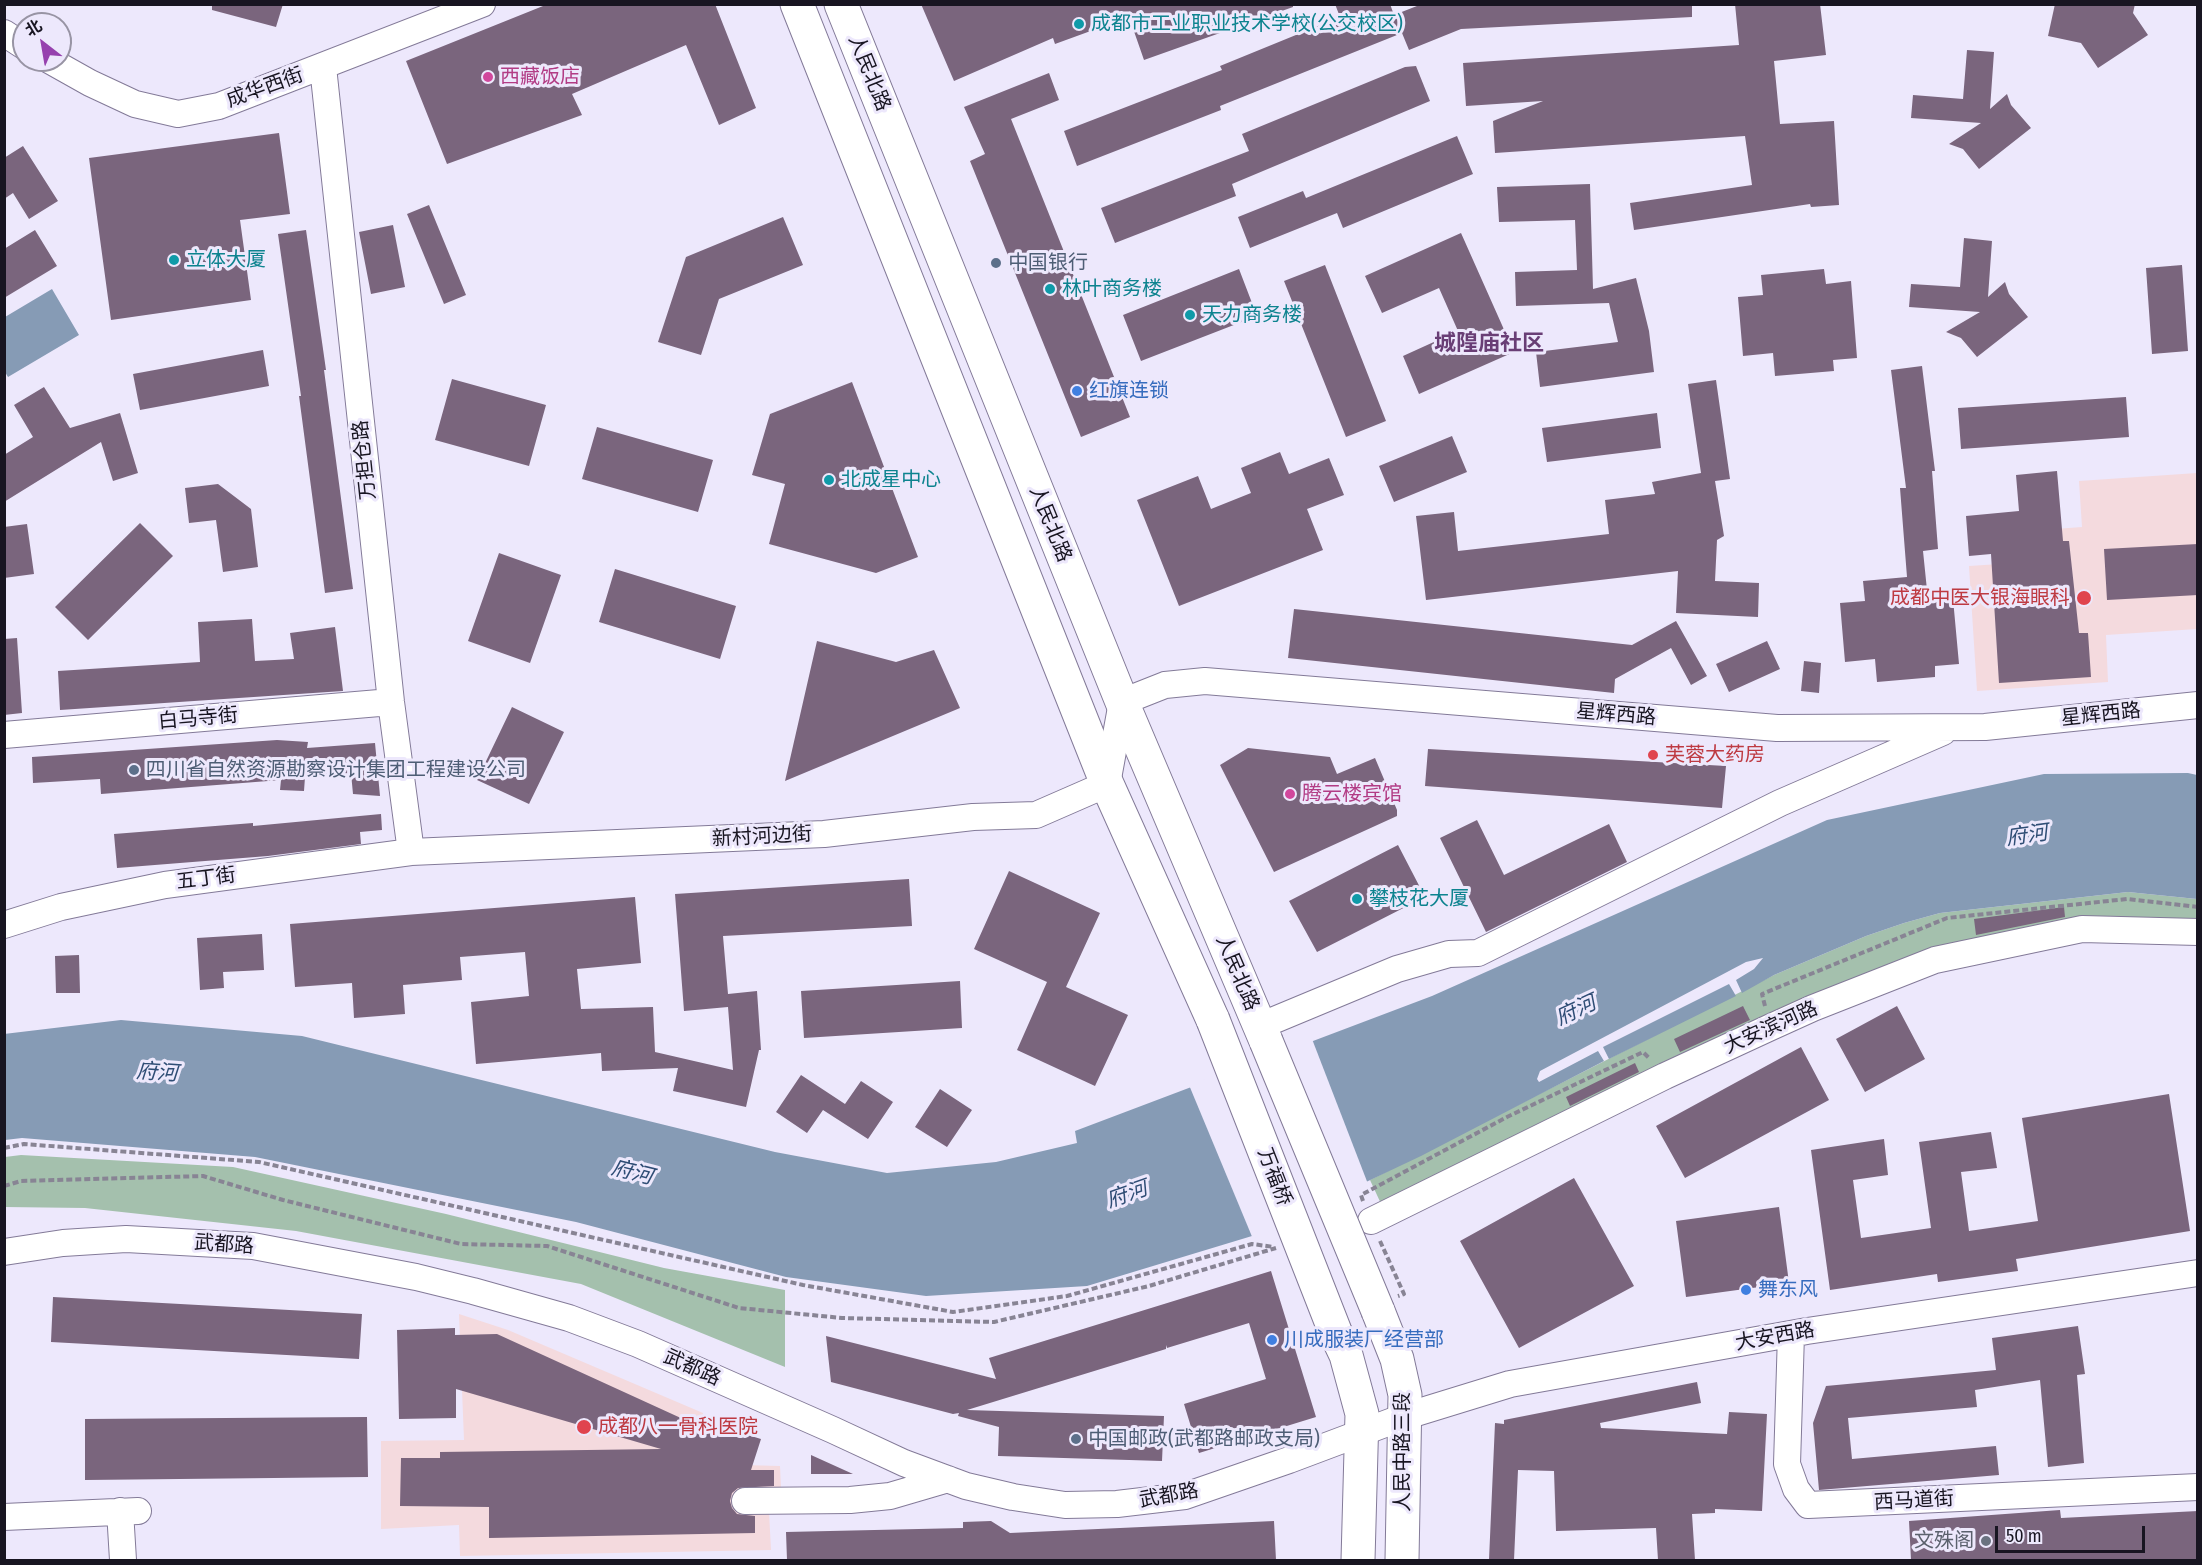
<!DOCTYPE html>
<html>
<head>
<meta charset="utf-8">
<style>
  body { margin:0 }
  #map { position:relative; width:2202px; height:1565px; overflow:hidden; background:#ede8fc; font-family:"Fira Sans Condensed","Noto Sans SC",sans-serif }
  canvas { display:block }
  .frame { position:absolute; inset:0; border:6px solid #181521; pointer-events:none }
  .north { position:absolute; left:12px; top:12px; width:60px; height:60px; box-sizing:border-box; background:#ede8fc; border:2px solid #9894a4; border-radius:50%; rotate:329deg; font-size:16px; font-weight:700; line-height:24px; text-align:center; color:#181521 }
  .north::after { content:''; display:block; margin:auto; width:21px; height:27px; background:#9641ae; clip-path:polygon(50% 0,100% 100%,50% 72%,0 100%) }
  .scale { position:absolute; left:1995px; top:1526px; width:150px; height:27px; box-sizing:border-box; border:3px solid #181521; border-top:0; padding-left:8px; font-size:18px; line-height:21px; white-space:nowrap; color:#181521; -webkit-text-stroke:4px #ede8fc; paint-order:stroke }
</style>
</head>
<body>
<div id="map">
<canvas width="2202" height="1565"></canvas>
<div class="frame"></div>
<div class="north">北</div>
<div class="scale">50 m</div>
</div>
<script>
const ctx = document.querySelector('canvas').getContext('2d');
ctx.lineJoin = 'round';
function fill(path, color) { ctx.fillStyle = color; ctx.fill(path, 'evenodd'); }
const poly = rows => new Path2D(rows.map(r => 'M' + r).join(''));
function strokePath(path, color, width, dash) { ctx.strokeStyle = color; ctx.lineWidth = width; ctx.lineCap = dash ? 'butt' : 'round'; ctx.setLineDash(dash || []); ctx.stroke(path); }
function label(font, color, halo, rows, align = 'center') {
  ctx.font = font + ' "Fira Sans Condensed","Noto Sans SC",sans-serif'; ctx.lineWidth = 6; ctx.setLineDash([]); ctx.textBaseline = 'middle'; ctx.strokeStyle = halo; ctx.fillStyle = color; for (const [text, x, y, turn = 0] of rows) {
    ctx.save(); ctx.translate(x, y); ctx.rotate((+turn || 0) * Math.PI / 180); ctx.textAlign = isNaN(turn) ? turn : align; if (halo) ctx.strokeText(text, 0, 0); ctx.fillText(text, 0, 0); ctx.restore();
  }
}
const medical = poly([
  [2197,473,2197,629,2106,635,2108,682,1977,691,1969,566,2030,562,2028,531,2082,527,2079,481],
  [459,1314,508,1330,703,1413,707,1464,780,1466,781,1488,769,1512,771,1550,460,1556,459,1525,381,1529,381,1441,464,1440]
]);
const green = poly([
  [2128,892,2197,899,2197,927,1957,948,1383,1208,1370,1180,1774,975,1866,936,1904,923,1940,913],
  [21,1155,233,1167,446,1214,664,1268,785,1290,785,1367,581,1284,296,1231,85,1208,5,1207,5,1157]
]);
const water = poly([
  [52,289,79,335,8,377,5,372,5,317],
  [2188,773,2197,775,2197,899,2128,892,1940,913,1904,923,1866,936,1774,975,1742,993,1736,980,1754,969,1763,958,1746,962,1540,1071,1537,1079,1539,1082,1598,1051,1604,1061,1421,1156,1252,1236,1087,1286,926,1296,786,1277,576,1222,255,1157,22,1138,5,1140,4,1034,121,1020,302,1036,775,1152,887,1173,996,1162,1077,1143,1075,1131,1432,996,1827,820,2044,774],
  [1729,984,1736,996,1609,1059,1603,1047]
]);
const pier = poly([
  [1312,1039,1368,1184,1253,1239,1189,1085]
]);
const building = poly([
  [212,4,283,4,276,27,212,10],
  [548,4,715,4,756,108,719,125,686,45,572,94,582,115,447,164,406,61],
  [921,4,1293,4,1293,7,1144,60,1129,17,1055,44,1053,38,954,81],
  [1335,4,1390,4,1394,15,1422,4,1692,4,1692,17,1461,29,1409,50,1402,33,1220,106,1221,110,1077,166,1064,131,1222,70,1220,66,1340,17],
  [1735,4,1820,4,1826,55,1774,61,1780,124,1834,121,1839,205,1811,207,1810,204,1634,230,1630,203,1752,185,1745,136,1495,153,1493,121,1543,101,1466,106,1463,63,1739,45],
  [2055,4,2135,4,2133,13,2148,35,2098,68,2081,43,2048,36],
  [1967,50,1994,52,1990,109,2007,94,2011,105,2031,128,1979,169,1963,149,1949,144,1981,123,1911,118,1913,95,1963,99],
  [1416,66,1430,101,1232,184,1236,196,1115,243,1101,208,1249,151,1242,134,1405,67],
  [1049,73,1059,100,1011,119,1130,417,1081,437,970,161,985,154,964,107],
  [279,133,290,214,240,220,251,300,111,320,89,158],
  [1457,136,1473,174,1343,228,1337,213,1250,248,1238,217,1303,191,1306,198],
  [23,146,58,201,29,219,13,193,4,199,4,158],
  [1590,184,1593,289,1636,278,1649,331,1654,372,1540,387,1536,352,1618,342,1609,303,1516,306,1515,272,1577,270,1575,220,1499,222,1497,187],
  [429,205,466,295,444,304,407,214],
  [783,217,803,265,719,299,701,355,658,342,686,257],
  [393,225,405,287,371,294,359,232],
  [35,230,57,266,4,298,4,249],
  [306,230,326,370,324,370,353,589,325,593,299,396,301,396,278,234],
  [1461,233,1514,352,1419,394,1403,356,1458,331,1439,288,1382,313,1365,276],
  [1964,238,1992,241,1988,297,2005,282,2009,294,2028,317,1977,357,1961,338,1946,332,1980,312,1909,307,1911,284,1960,287],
  [1325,265,1386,421,1346,437,1284,281],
  [2182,265,2188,351,2152,354,2146,268],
  [1239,269,1257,316,1141,361,1123,315],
  [1824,269,1826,284,1851,281,1857,358,1833,360,1834,371,1775,376,1773,353,1743,356,1738,297,1763,295,1761,275],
  [263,350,269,386,140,410,133,374],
  [1922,366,1935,471,1932,471,1938,549,1923,551,1927,590,1952,588,1959,664,1935,666,1935,677,1877,682,1875,659,1845,662,1840,603,1865,601,1863,581,1907,577,1900,488,1906,488,1891,370],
  [452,379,546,405,529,466,435,440],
  [1716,380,1730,479,1715,481,1724,536,1717,540,1715,581,1759,583,1758,617,1676,613,1678,571,1426,600,1416,516,1454,512,1458,551,1609,534,1605,500,1655,494,1652,482,1701,473,1688,384],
  [852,382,918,557,876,573,769,544,785,484,752,475,770,414],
  [44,387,70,428,120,413,138,473,113,481,101,442,4,502,4,455,33,437,14,405],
  [2126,397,2129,437,1961,449,1958,408],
  [1657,413,1661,448,1547,462,1542,428],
  [597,427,713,460,698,512,582,479],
  [1452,436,1467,472,1394,502,1379,466],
  [1280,452,1289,474,1329,458,1344,495,1307,509,1323,550,1179,606,1137,500,1198,476,1211,509,1251,493,1241,468],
  [2057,471,2063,541,2069,541,2079,633,2088,633,2091,677,1999,683,1991,554,1969,556,1966,516,2019,511,2016,475],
  [218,484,251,509,258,567,223,572,216,520,189,523,185,488],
  [140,523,173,556,88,640,55,607],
  [27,524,34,574,4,578,4,527],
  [2198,544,2198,595,2107,600,2104,549],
  [499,553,561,575,530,663,468,641],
  [615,569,736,606,720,659,599,622],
  [1294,609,1632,645,1676,621,1707,676,1691,685,1671,648,1615,679,1614,693,1288,658],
  [252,619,255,661,294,659,290,633,335,627,343,691,60,710,58,671,200,662,198,622],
  [17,638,22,713,4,715,4,639],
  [817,641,896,662,934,650,960,708,785,781],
  [1767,641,1780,669,1729,692,1716,664],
  [1804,661,1821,663,1819,693,1801,691],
  [512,707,564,732,529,804,477,780],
  [277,740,308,742,307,748,375,743,380,796,353,794,351,773,305,777,304,791,280,790,281,780,101,794,100,779,33,783,32,757],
  [1248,748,1330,757,1337,774,1375,758,1397,810,1397,816,1274,872,1220,765],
  [1428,749,1726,766,1722,808,1425,786],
  [381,814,382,830,360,832,361,844,268,856,117,868,114,834,253,823,253,826],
  [1477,820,1504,875,1609,824,1627,862,1486,932,1440,838],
  [1398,845,1425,897,1317,952,1289,901],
  [1009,871,1100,913,1066,987,1128,1015,1095,1086,1017,1050,1047,982,974,949],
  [909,879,912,926,723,936,728,994,757,991,761,1050,759,1050,746,1107,673,1091,678,1068,602,1071,601,1053,476,1064,471,1002,529,996,525,952,460,957,462,980,403,985,405,1014,354,1018,352,983,295,987,290,924,635,897,641,963,577,969,581,1009,653,1007,655,1052,733,1070,728,1007,684,1011,675,894],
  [2064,907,2065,917,1976,935,1974,919],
  [262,934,264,970,223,972,224,988,200,990,197,938],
  [79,955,80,993,56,993,55,956],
  [960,981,962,1028,804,1038,801,991],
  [1743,1006,1750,1020,1680,1052,1674,1039],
  [1897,1006,1925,1059,1865,1092,1836,1039],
  [1801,1047,1829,1100,1685,1178,1656,1126],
  [1635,1063,1639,1072,1570,1106,1566,1097],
  [801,1075,845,1104,861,1081,893,1102,868,1139,823,1110,807,1133,776,1112],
  [940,1089,972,1110,947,1147,915,1127],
  [2169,1094,2190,1231,2016,1259,2018,1271,1938,1282,1937,1274,1830,1290,1811,1150,1884,1139,1888,1175,1853,1180,1861,1238,1931,1228,1919,1142,1991,1132,1997,1168,1961,1172,1969,1231,2038,1221,2022,1118],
  [1574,1178,1634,1286,1519,1348,1460,1241],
  [1779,1207,1789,1283,1686,1297,1676,1221],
  [1271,1271,1316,1417,1199,1453,1184,1404,1266,1379,1249,1323,1167,1348,1166,1345,1166,1349,967,1410,1164,1416,1162,1461,998,1456,999,1427,958,1416,959,1413,953,1414,831,1382,826,1336,996,1379,989,1358],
  [53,1297,362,1314,359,1359,51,1342],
  [2078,1326,2085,1374,2077,1375,2084,1463,2048,1467,2040,1380,1975,1390,1977,1407,1848,1418,1852,1459,1996,1446,1999,1475,1819,1490,1813,1423,1826,1386,1996,1370,1992,1338],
  [455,1328,455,1335,497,1334,718,1435,718,1426,761,1439,751,1470,774,1470,774,1486,738,1488,732,1493,730,1501,732,1508,737,1514,755,1516,755,1533,489,1538,489,1507,400,1506,401,1458,440,1458,440,1452,661,1449,456,1389,456,1418,399,1419,397,1330],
  [1697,1382,1701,1403,1600,1423,1601,1428,1727,1434,1729,1412,1767,1414,1762,1511,1715,1509,1715,1513,1692,1514,1695,1560,1658,1560,1656,1528,1556,1531,1554,1471,1518,1470,1514,1560,1489,1560,1495,1423,1504,1424,1504,1420],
  [367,1417,368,1477,85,1480,85,1419],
  [811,1455,853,1474,811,1474],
  [2060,1510,2061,1518,2198,1511,2198,1560,1911,1560,1909,1521],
  [991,1521,1010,1533,1274,1521,1276,1560,787,1560,786,1532,963,1528,963,1522]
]);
const path = poly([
  [1765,1006,1762,994,1947,918,2127,899,2198,907],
  [4,1148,24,1144,259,1162,803,1285,953,1312,1067,1296,1252,1244,1274,1247],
  [4,1186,21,1181,203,1176,283,1200,461,1244,547,1246,739,1308,842,1318,994,1322,1149,1286,1276,1248],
  [1363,1201,1361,1195,1507,1117,1643,1052,1650,1059],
  [1380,1241,1404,1294,1398,1296]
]);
const minor = poly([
  [4,33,24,46],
  [49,60,90,83,135,104,178,114,219,106,482,4],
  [323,67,391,702,411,852],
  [4,735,391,702],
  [4,925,61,907,165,885,411,852,824,834,973,817,1036,815,1107,784,1122,702,1165,685,1205,681,1777,728,1985,727,2198,705],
  [1260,1026,1397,969,1449,954,1478,953,1780,803,1943,732],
  [1371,1221,1665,1076,1771,1027,1813,1008,1935,960,2082,929,2198,932],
  [4,1252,63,1243,126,1239,253,1246,416,1277,473,1291,569,1318,638,1344,833,1430,904,1463,966,1486,1013,1497,1065,1505,1117,1504,1185,1496,1289,1460,1406,1416,1510,1384,1807,1331,2198,1273],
  [1791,1334,1787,1464,1796,1489,1808,1505,2198,1487],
  [745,1501,850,1500,890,1496,948,1479],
  [120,1511,123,1560],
  [4,1517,138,1511]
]);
const major = poly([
  [797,4,1107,784,1213,1020],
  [841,4,1122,702,1266,1041],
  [1378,1311,1397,1359,1405,1395,1402,1560],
  [1336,1334,1346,1355,1362,1414,1358,1560]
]);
const majorBridge = poly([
  [1213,1020,1336,1334],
  [1266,1041,1378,1311]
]);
const markers = [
  [1079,24,6,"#0f9aa8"],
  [488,77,6,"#d1479c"],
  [174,260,6,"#0f9aa8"],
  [996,263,6,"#5c6f8a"],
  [1050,289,6,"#0f9aa8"],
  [1190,315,6,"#0f9aa8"],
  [1077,391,6,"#3f7fe0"],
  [829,480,6,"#0f9aa8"],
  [2084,598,8,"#e0444e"],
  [1653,755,6,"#e0444e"],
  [134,770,6,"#5c6f8a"],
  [1290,794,6,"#d1479c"],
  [1357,899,6,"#0f9aa8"],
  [1746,1290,6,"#3f7fe0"],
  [1272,1340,6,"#3f7fe0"],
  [584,1427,8,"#e0444e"],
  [1076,1439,6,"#5c6f8a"],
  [1986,1541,6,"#6b7280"]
];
const cultureNames = [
  ["成都市工业职业技术学校(公交校区)",1091,24],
  ["立体大厦",186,260],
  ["林叶商务楼",1062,289],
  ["天力商务楼",1202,315],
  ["北成星中心",841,480],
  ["攀枝花大厦",1369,899]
];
const streetNames = [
  ["人民北路",869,73,68],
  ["成华西街",265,88,-20],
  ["万担仓路",365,460,-96],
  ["人民北路",1050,524,68],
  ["星辉西路",1616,715,5],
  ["星辉西路",2101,715,-6],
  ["白马寺街",198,719,-5],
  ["新村河边街",762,837,-3],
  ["五丁街",206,879,-7],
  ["人民北路",1237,973,67],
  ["大安滨河路",1771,1028,-24],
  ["万福桥",1274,1177,69],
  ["武都路",224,1245,4],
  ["大安西路",1775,1337,-10],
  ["武都路",692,1368,24],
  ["人民中路三段",1403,1452,-90],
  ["武都路",1169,1496,-10],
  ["西马道街",1914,1501,-3]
];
const hotelNames = [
  ["西藏饭店",500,77],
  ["腾云楼宾馆",1302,794]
];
const serviceNames = [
  ["中国银行",1008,263],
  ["四川省自然资源勘察设计集团工程建设公司",146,770],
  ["中国邮政(武都路邮政支局)",1088,1439]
];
const shopNames = [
  ["红旗连锁",1089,391],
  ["舞东风",1758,1290],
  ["川成服装厂经营部",1284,1340]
];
const healthNames = [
  ["成都中医大银海眼科",2070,598,"right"],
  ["芙蓉大药房",1665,755],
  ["成都八一骨科医院",598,1427]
];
const worshipNames = [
  ["文殊阁",1974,1541]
];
const waterNames = [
  ["府河",2027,836,-8],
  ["府河",1576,1011,-25],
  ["府河",157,1073,4],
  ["府河",632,1173,14],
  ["府河",1127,1195,-19]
];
const quarterNames = [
  ["城隍庙社区",1489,344]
];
fill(medical, '#f4dade');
fill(green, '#a4c0ad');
fill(water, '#869bb5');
fill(pier, '#ede8fc');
fill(building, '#7a657d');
strokePath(minor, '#837a98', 28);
strokePath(major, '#837a98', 35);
strokePath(path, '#888494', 4, [6, 3]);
strokePath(minor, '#fff', 26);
strokePath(major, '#fff', 33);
strokePath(majorBridge, '#837a98', 35, []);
strokePath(majorBridge, '#fff', 33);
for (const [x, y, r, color] of markers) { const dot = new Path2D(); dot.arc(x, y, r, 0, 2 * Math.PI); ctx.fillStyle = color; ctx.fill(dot); strokePath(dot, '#ede8fc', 2); }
label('20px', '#0d838f', '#ede8fc', cultureNames, 'left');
label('20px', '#181521', '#ede8fc', streetNames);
label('20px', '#b23c85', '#ede8fc', hotelNames, 'left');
label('20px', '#4e5e75', '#ede8fc', serviceNames, 'left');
label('20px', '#366cbe', '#ede8fc', shopNames, 'left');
label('20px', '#be3a42', '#ede8fc', healthNames, 'left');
label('20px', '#5b616d', '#ede8fc', worshipNames, 'right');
label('italic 21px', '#2f4d75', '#ede8fc', waterNames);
label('bold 22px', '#693e75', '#ede8fc', quarterNames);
</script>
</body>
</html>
